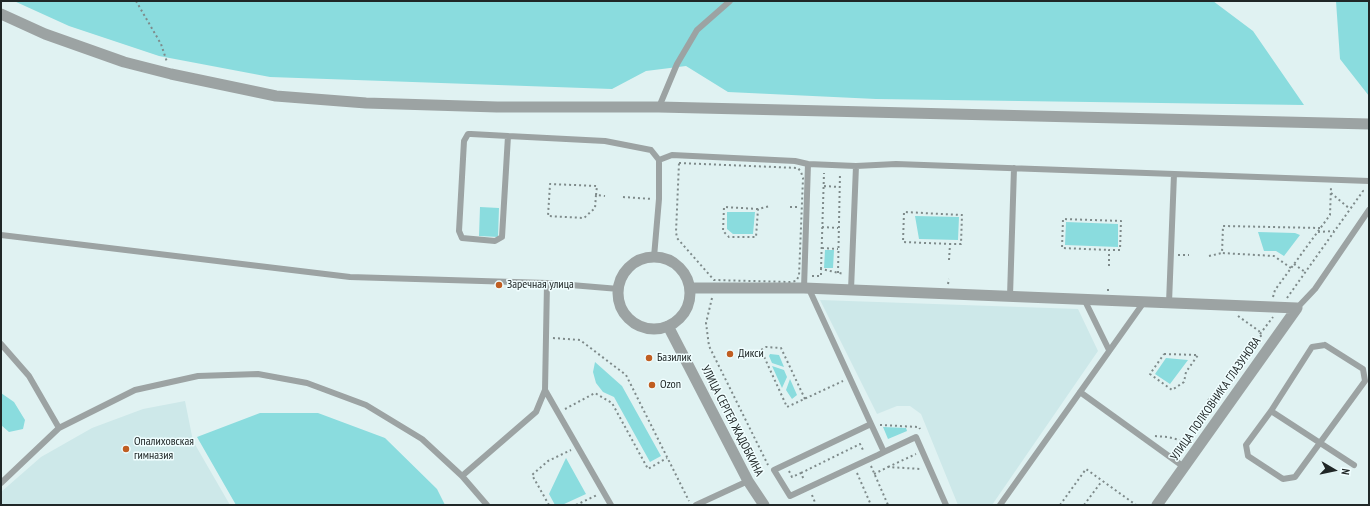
<!DOCTYPE html>
<html>
<head>
<meta charset="utf-8">
<style>
  body { margin:0 }
  #map { position:relative; width:1370px; height:506px; overflow:hidden; background:#e0f2f2; font-family:"PT Sans Narrow",sans-serif }
  canvas { display:block }
  .frame { position:absolute; inset:0; border:2px solid #202727; pointer-events:none }
  .north { position:absolute; left:1314px; top:450px; width:40px; height:40px; -webkit-text-stroke:3px #f0feff; paint-order:stroke; rotate:99deg; font-size:11px; font-weight:700; line-height:16px; text-align:center; color:#202727 }
  .north::after { content:''; display:block; margin:auto; width:14px; height:18px; background:#202727; clip-path:polygon(50% 0,100% 100%,50% 72%,0 100%) }
</style>
</head>
<body>
<div id="map">
<canvas width="1370" height="506"></canvas>
<div class="frame"></div>
<div class="north">N</div>
</div>
<script>
const ctx = document.querySelector('canvas').getContext('2d');
ctx.lineJoin = 'round';
function fill(path, color) { ctx.fillStyle = color; ctx.fill(path, 'evenodd'); }
const poly = rows => new Path2D(rows.map(r => 'M' + r).join(''));
function strokePath(path, color, width, dash) { ctx.strokeStyle = color; ctx.lineWidth = width; ctx.lineCap = dash ? 'butt' : 'round'; ctx.setLineDash(dash || []); ctx.stroke(path); }
function label(font, color, halo, rows, align = 'center') {
  ctx.font = font + ' "PT Sans Narrow",sans-serif'; ctx.lineWidth = 3; ctx.setLineDash([]); ctx.textBaseline = 'middle'; ctx.strokeStyle = halo; ctx.fillStyle = color; for (const [text, x, y, turn = 0] of rows) {
    ctx.save(); ctx.translate(x, y); ctx.rotate((+turn || 0) * Math.PI / 180); ctx.textAlign = isNaN(turn) ? turn : align; if (halo) ctx.strokeText(text, 0, 0); ctx.fillText(text, 0, 0); ctx.restore();
  }
}
const built = poly([
  [820,300,1078,309,1098,351,992,505,958,505,921,414,910,406,897,406,877,414],
  [185,401,193,441,230,505,1,505,1,492,41,457,92,428,143,409]
]);
const green = poly([
  [14,1,1213,1,1253,31,1304,105,876,99,728,92,686,66,646,71,612,89,270,77,159,56,69,26],
  [1336,1,1369,1,1369,96,1340,59],
  [480,207,499,208,498,237,479,236],
  [727,212,755,212,753,234,733,234,727,229],
  [915,216,959,217,958,240,919,239],
  [1066,222,1118,224,1118,247,1065,245],
  [1258,232,1295,233,1300,235,1284,256,1276,251,1264,251],
  [825,250,834,250,833,268,824,268],
  [770,354,779,355,784,367,772,363,769,356],
  [1166,358,1188,360,1170,384,1155,374],
  [595,362,622,386,661,456,650,462,614,397,603,392,596,383,593,372],
  [772,366,784,370,787,377,782,388],
  [790,379,797,395,792,399,786,390],
  [1,393,14,402,25,420,23,429,9,432,1,425],
  [260,413,318,413,385,438,437,489,445,505,236,505,197,437],
  [883,427,906,428,907,431,888,439],
  [566,458,586,494,562,505,555,505,549,494]
]);
const path = poly([
  [136,1,161,44,167,62],
  [679,163,798,168,801,172,803,178,799,276,796,281,790,282,714,280,677,238,676,232,679,163],
  [824,186,839,187],
  [1331,193,1350,209],
  [596,195,597,186,550,184,548,216,584,218,595,208,596,195,605,196],
  [623,197,652,199],
  [790,207,799,207],
  [758,209,724,207,723,231,729,237,756,237,758,209,770,206],
  [822,227,838,228],
  [1318,232,1334,231],
  [822,248,838,249],
  [1178,255,1189,255],
  [1209,256,1222,253],
  [949,260,950,244,903,242,904,212,962,215,961,244,950,244],
  [1294,264,1305,272],
  [1109,266,1109,250,1120,250,1121,221,1063,219,1062,248,1109,250],
  [1291,268,1274,256,1222,253,1223,226,1320,228],
  [821,269,824,173],
  [838,273,840,173],
  [812,276,821,276,821,269,844,274],
  [948,284,949,279],
  [1108,291,1108,286],
  [1273,297,1275,290,1330,215,1331,187],
  [712,298,706,323,709,346,768,465],
  [1287,298,1363,191,1361,189],
  [1238,316,1259,331,1262,339],
  [1260,334,1273,317],
  [553,338,580,340,626,375,689,501],
  [1164,354,1198,355,1186,372,1184,382,1172,390,1150,374,1164,354],
  [805,399,781,348,766,347,761,350,787,407,843,381],
  [1208,399,1216,405],
  [565,409,595,393,612,403,648,469,667,458],
  [880,425,919,427,920,429],
  [1155,436,1168,437,1188,442],
  [871,466,888,505],
  [888,467,916,454],
  [789,471,792,477,801,473,804,480],
  [801,473,860,444,864,452],
  [857,473,871,505],
  [874,474,888,467,921,469],
  [812,495,816,505],
  [549,505,532,475,548,461,571,450],
  [576,505,597,495],
  [1060,505,1086,469,1136,505],
  [1084,505,1102,481]
]);
const service = poly([
  [659,107,677,64,697,30,730,1],
  [508,136,502,237,495,241,462,238,459,231,464,141,468,134,471,134,508,136,605,141,651,150,659,160,659,199,654,257],
  [659,160,672,155,795,161,808,164,856,166,896,164,1369,181],
  [1,235,350,277,547,283,619,289],
  [804,288,808,164],
  [809,289,871,424],
  [851,290,856,166],
  [1010,296,1014,168],
  [1084,299,1109,350],
  [1169,303,1174,174],
  [1297,308,1315,289,1369,210],
  [1,344,29,376,59,428],
  [1325,345,1363,369,1365,381,1295,477,1283,479,1248,456,1246,445,1271,411,1312,347,1325,345],
  [545,390,611,505],
  [1080,392,1184,467],
  [1271,411,1354,465],
  [884,452,871,424,774,470,790,496,878,455,884,452,916,437,946,505],
  [462,476,536,412,545,390,547,283],
  [1,483,59,428,135,390,198,376,258,374,307,383,366,405,422,439,462,476,487,505],
  [696,505,748,481],
  [1000,505,1144,302]
]);
const minor = poly([
  [1,14,45,34,124,62,171,74,276,96,366,103,497,107,659,107,1369,124],
  '618 293a36 36 0 1 1 72 0a36 36 0 1 1-72 0Z',
  [690,288,804,288,1297,308],
  [668,326,748,481,764,505],
  [1157,505,1297,308]
]);
const markers = [
  [499,285,4,"#c05e22"],
  [730,354,4,"#c05e22"],
  [649,358,4,"#c05e22"],
  [652,385,4,"#c05e22"],
  [126,449,4,"#c05e22"]
];
const poiNames = [
  ["Заречная улица",507,285],
  ["Дикси",738,354],
  ["Базилик",657,358],
  ["Ozon",660,385],
  ["Опалиховская",134,442],
  ["гимназия",134,456]
];
const streetNames = [
  ["УЛИЦА ПОЛКОВНИКА ГЛАЗУНОВА",1216,399,-55],
  ["УЛИЦА СЕРГЕЯ ЖАДОБКИНА",732,421,63]
];
fill(built, '#cde8e9');
fill(green, '#8adcde');
strokePath(path, '#7e8a8a', 2, [2, 3]);
strokePath(service, '#9ca3a3', 6);
strokePath(minor, '#9ca3a3', 11);
for (const [x, y, r, color] of markers) { const dot = new Path2D(); dot.arc(x, y, r, 0, 2 * Math.PI); ctx.fillStyle = color; ctx.fill(dot); strokePath(dot, '#f0feff', 1.5); }
label('12px', '#202727', '#f0feff', poiNames, 'left');
label('12px', '#202727', '#f0feff', streetNames);
</script>
</body>
</html>
